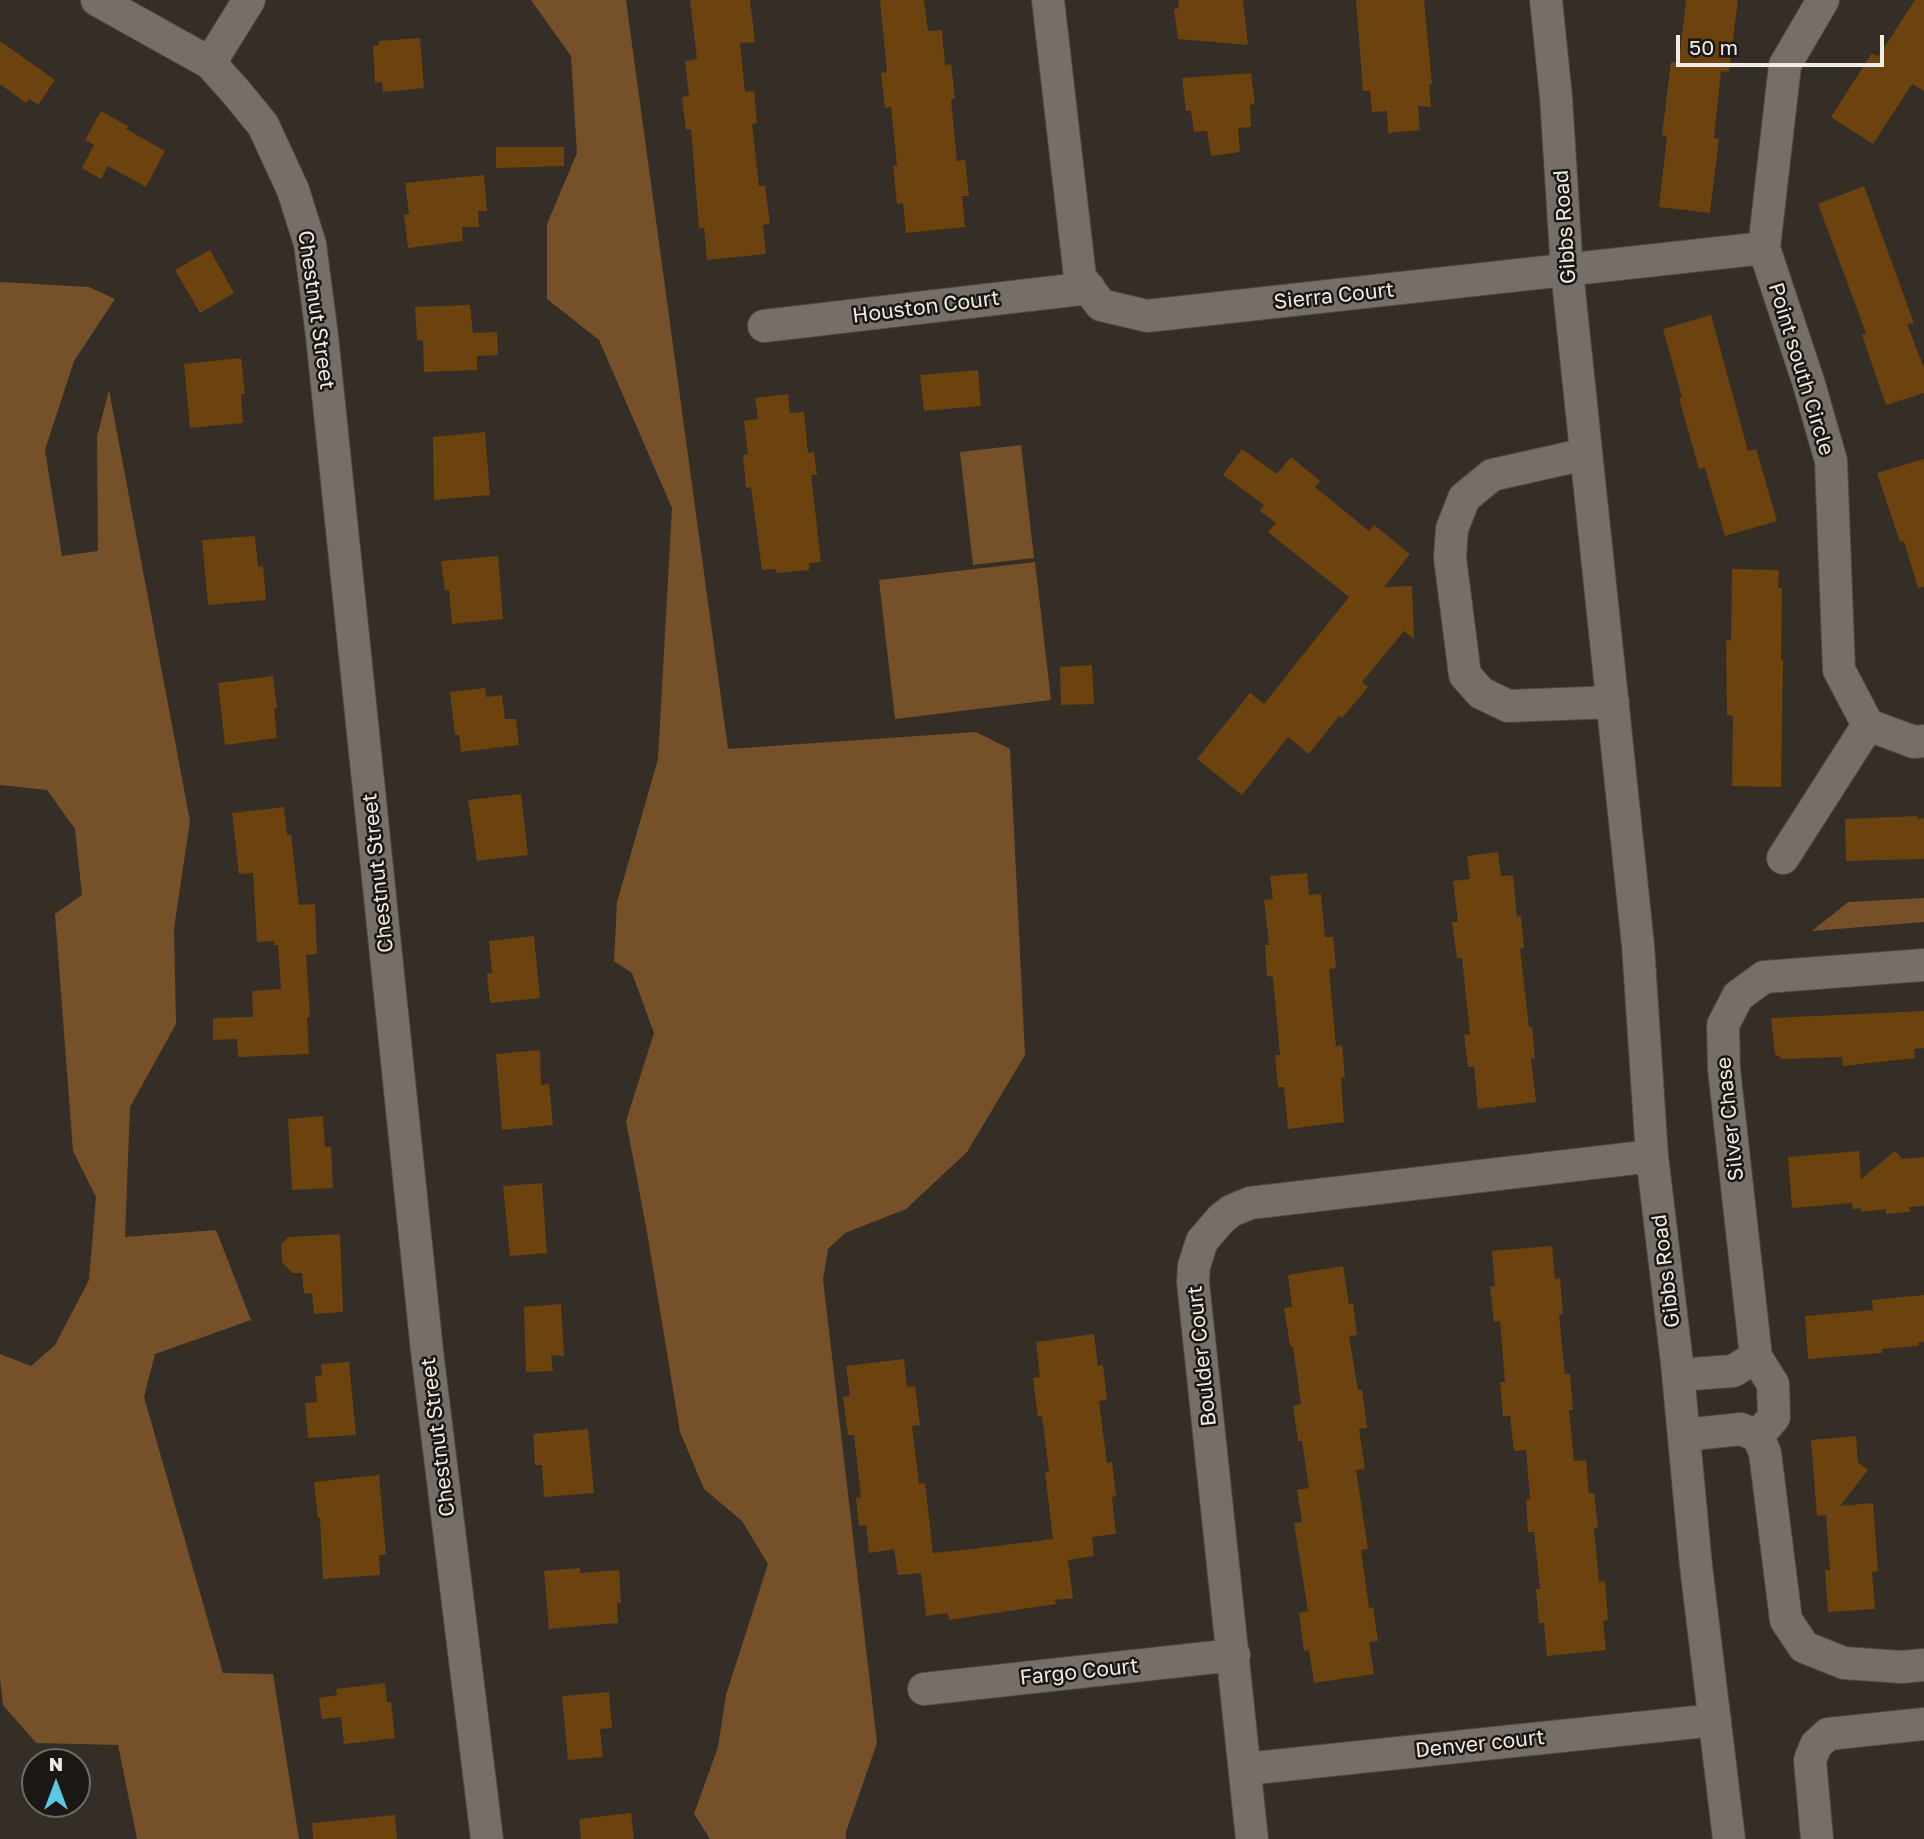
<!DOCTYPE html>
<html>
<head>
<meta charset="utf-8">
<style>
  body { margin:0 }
  #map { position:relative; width:1924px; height:1839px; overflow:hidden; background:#352e27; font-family:"Golos Text",sans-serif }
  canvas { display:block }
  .north { position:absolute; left:21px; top:1748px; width:70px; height:70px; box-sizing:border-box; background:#1a1714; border:2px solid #6f6c68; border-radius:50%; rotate:0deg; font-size:19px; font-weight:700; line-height:28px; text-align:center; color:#efebe6 }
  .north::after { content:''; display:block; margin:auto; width:24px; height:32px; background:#58c9e3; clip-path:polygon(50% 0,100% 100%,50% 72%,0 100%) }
  .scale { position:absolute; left:1676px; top:35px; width:208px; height:32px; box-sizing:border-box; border:4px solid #efebe6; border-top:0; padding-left:9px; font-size:21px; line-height:24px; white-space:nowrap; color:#efebe6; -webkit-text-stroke:5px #1a1714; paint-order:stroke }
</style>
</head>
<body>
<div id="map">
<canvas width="1924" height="1839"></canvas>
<div class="north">N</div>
<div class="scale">50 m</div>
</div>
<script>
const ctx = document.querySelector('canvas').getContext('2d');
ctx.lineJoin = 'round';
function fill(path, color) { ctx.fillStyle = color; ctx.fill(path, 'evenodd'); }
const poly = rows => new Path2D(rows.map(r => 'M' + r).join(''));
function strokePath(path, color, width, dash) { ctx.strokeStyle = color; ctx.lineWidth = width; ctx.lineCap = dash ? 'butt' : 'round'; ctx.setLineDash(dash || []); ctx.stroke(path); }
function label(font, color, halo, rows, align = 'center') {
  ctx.font = font + ' "Golos Text",sans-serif'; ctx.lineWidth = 5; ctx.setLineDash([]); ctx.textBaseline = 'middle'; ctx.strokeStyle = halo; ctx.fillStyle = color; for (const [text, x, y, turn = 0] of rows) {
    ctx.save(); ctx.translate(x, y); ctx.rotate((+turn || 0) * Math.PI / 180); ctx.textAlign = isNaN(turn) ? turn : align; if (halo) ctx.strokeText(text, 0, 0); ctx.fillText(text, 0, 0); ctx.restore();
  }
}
const green = poly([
  [531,0,626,0,728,749,976,732,1010,749,1025,1055,967,1152,906,1209,845,1233,828,1249,823,1279,877,1743,846,1832,846,1839,710,1839,694,1814,718,1747,726,1695,768,1564,742,1521,704,1489,680,1432,647,1232,626,1121,654,1033,632,973,614,961,617,902,658,759,672,508,599,340,547,299,547,224,577,153,571,56],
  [0,282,89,287,115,299,74,361,45,450,62,556,98,551,97,437,109,390,190,821,174,928,176,1024,130,1107,125,1237,216,1230,251,1320,155,1354,144,1397,223,1673,273,1674,299,1839,137,1839,118,1745,36,1743,3,1705,0,1679,0,1354,31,1366,55,1345,89,1280,96,1197,73,1151,55,914,82,895,75,829,47,790,0,785],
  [1021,445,1034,558,973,565,960,452],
  [1035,562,1051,700,895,719,879,580],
  [1924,898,1924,922,1812,931,1848,902]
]);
const building = poly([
  [690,0,750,0,755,42,740,43,745,92,754,91,757,123,752,124,759,186,765,186,770,224,763,225,766,254,707,260,704,228,699,228,691,129,686,130,682,97,689,96,685,61,697,59],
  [880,0,924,0,928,31,942,30,945,65,951,64,955,98,951,100,957,161,965,160,969,196,962,196,965,227,906,233,903,203,897,204,893,166,897,166,891,107,885,108,881,73,887,72],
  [1178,0,1243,0,1248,45,1178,39,1174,9,1179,8],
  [1356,0,1424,0,1432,84,1429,85,1431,107,1418,106,1420,130,1388,133,1387,111,1372,112,1370,91,1363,91],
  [1686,0,1738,0,1729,72,1721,71,1714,138,1719,139,1710,213,1659,207,1667,136,1662,135,1671,62,1679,63],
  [1915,0,1924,0,1924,91,1912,84,1873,144,1831,117,1872,53,1878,57],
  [420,38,424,88,383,92,382,82,375,83,373,46,379,45,379,41],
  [0,41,55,80,38,105,29,99,26,103,0,84],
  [1251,73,1255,104,1250,105,1251,127,1238,128,1240,152,1211,156,1207,131,1194,132,1191,111,1186,111,1182,78],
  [101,111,128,126,126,129,165,151,146,187,108,166,101,179,82,168,94,145,85,140],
  [496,147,564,147,564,166,496,168],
  [484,175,487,211,478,211,479,227,462,227,463,241,408,248,404,215,409,214,405,183],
  [1864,186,1914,323,1907,324,1924,368,1924,393,1886,405,1862,335,1866,333,1818,204],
  [210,250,234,293,200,313,175,270],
  [470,305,473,333,497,332,498,355,477,356,477,370,424,372,423,341,417,340,415,307],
  [1711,315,1748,451,1756,449,1777,521,1725,536,1705,468,1699,469,1679,398,1682,397,1663,329],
  [241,358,245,394,241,394,243,423,190,428,184,364],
  [978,370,981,406,924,411,920,375],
  [788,394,790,413,804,412,808,453,814,452,817,475,811,475,821,562,809,563,809,570,776,573,776,569,762,570,751,487,746,488,743,455,748,454,744,421,758,419,755,398],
  [485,432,490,495,434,500,433,437],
  [1242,449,1277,474,1291,457,1320,481,1315,487,1369,531,1374,525,1410,554,1384,587,1412,586,1414,639,1404,631,1362,682,1368,687,1342,718,1339,716,1309,754,1288,737,1242,795,1197,759,1250,693,1264,704,1349,597,1268,532,1276,523,1260,511,1264,505,1223,475],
  [1924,459,1924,587,1918,588,1904,541,1900,542,1877,473],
  [255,536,258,567,263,566,266,600,208,605,202,540],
  [498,556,503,619,452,624,449,590,445,591,441,561],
  [1732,569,1779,570,1778,588,1782,588,1781,660,1783,660,1781,787,1732,786,1733,716,1727,715,1726,641,1731,640],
  [1092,665,1094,704,1061,705,1060,667],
  [273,676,277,708,274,709,277,738,225,745,218,683],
  [485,688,486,697,502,695,505,719,516,719,519,745,461,752,459,735,455,735,450,692],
  [521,794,528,855,477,861,468,800],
  [284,807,287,835,291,835,299,905,315,904,317,954,306,955,310,1017,307,1017,309,1054,238,1057,237,1039,213,1040,213,1018,253,1017,252,991,281,989,278,945,274,945,274,941,257,942,253,873,239,874,232,813],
  [1918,816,1918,819,1924,818,1924,859,1846,861,1845,819],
  [1498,852,1501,876,1513,875,1517,917,1521,916,1524,948,1520,949,1529,1027,1532,1027,1535,1058,1531,1059,1536,1102,1478,1109,1474,1067,1468,1067,1464,1035,1470,1034,1462,958,1457,958,1452,922,1458,922,1453,881,1470,879,1467,856],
  [1307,873,1309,895,1321,894,1325,937,1333,937,1336,968,1329,969,1336,1046,1342,1045,1345,1077,1341,1078,1344,1122,1288,1129,1284,1087,1278,1087,1275,1055,1280,1055,1273,977,1267,976,1265,945,1269,945,1264,900,1273,899,1270,876],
  [534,936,540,998,490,1003,487,974,492,973,489,941],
  [1924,1011,1924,1048,1914,1049,1915,1058,1843,1066,1842,1057,1782,1059,1775,1054,1771,1018],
  [540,1050,541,1085,549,1084,553,1125,502,1130,496,1054],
  [323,1116,325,1147,331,1147,333,1188,292,1190,288,1119],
  [1859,1151,1861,1179,1895,1151,1902,1159,1924,1157,1924,1206,1909,1207,1910,1212,1886,1214,1886,1209,1861,1212,1861,1208,1853,1209,1852,1203,1792,1208,1788,1157],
  [542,1183,547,1253,510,1256,503,1186],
  [340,1234,343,1312,314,1314,312,1293,304,1294,302,1273,292,1273,282,1262,281,1244,289,1237],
  [1552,1246,1555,1279,1560,1278,1563,1314,1559,1315,1565,1374,1570,1374,1573,1410,1569,1410,1574,1461,1586,1460,1589,1493,1594,1493,1598,1528,1594,1528,1599,1582,1605,1581,1608,1620,1603,1621,1606,1650,1547,1656,1544,1623,1539,1623,1536,1589,1540,1589,1534,1532,1528,1532,1526,1500,1530,1499,1526,1450,1514,1451,1510,1416,1503,1416,1500,1382,1505,1382,1500,1321,1494,1322,1490,1287,1495,1286,1492,1251],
  [1343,1266,1349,1304,1353,1303,1357,1335,1349,1336,1358,1390,1362,1390,1367,1428,1359,1429,1365,1469,1356,1470,1368,1549,1361,1550,1369,1608,1373,1607,1378,1641,1369,1642,1374,1674,1314,1683,1309,1650,1304,1651,1299,1613,1308,1611,1294,1523,1302,1522,1297,1490,1309,1488,1302,1441,1298,1441,1293,1406,1301,1404,1293,1347,1290,1345,1284,1308,1292,1307,1288,1275],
  [1924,1295,1924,1342,1918,1342,1919,1346,1882,1349,1882,1353,1808,1359,1805,1316,1873,1310,1872,1300],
  [561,1304,564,1356,551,1355,553,1371,526,1372,524,1307],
  [1094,1334,1098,1366,1103,1365,1107,1400,1099,1401,1107,1463,1112,1462,1116,1496,1112,1497,1116,1534,1092,1537,1094,1556,1068,1560,1073,1598,1055,1600,1056,1604,949,1620,948,1613,926,1616,921,1573,898,1575,894,1549,869,1553,866,1525,859,1526,856,1498,861,1497,854,1435,848,1435,843,1397,850,1396,846,1366,904,1359,907,1387,915,1386,920,1425,912,1426,919,1484,925,1483,933,1553,972,1549,1053,1539,1045,1472,1049,1472,1042,1416,1038,1417,1033,1378,1040,1377,1036,1342],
  [349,1362,356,1435,308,1438,305,1403,317,1402,315,1376,322,1375,321,1364],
  [588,1429,594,1493,544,1497,542,1465,535,1465,533,1434],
  [1856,1436,1858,1462,1868,1470,1840,1506,1873,1503,1878,1571,1872,1572,1875,1609,1828,1612,1825,1570,1830,1570,1826,1515,1817,1516,1811,1440],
  [379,1475,386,1555,379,1555,380,1575,323,1579,320,1518,318,1518,314,1482],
  [580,1568,580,1573,619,1570,621,1602,617,1603,618,1623,549,1629,544,1571],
  [385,1683,387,1702,391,1702,395,1738,344,1744,341,1717,322,1719,319,1698,337,1695,336,1689],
  [609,1692,612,1728,600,1729,603,1757,568,1760,562,1696],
  [631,1813,634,1839,581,1839,579,1819],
  [395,1815,397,1839,313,1839,312,1823]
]);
const minor = poly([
  [97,0,210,63,236,92,263,125,293,190,310,244,322,336,427,1351,487,1839],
  [1048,0,1080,277,1101,305,1147,316,1764,248],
  [1546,0,1556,97,1567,271,1638,945,1652,1156,1677,1363,1696,1566,1729,1839],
  [1823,0,1785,65,1764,248,1809,384,1831,461,1839,670,1868,725,1914,742,1924,741],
  [210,63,249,0],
  [764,326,1089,288],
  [1586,454,1492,475,1464,498,1452,529,1450,558,1465,675,1481,693,1508,706,1613,702],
  [1783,858,1868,725],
  [1756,1357,1773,1384,1774,1417,1758,1436],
  [1678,1375,1733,1371,1756,1357,1724,1069,1723,1025,1738,996,1764,977,1924,965],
  [1684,1435,1741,1429,1758,1436,1765,1453,1786,1620,1804,1647,1844,1663,1902,1667,1924,1665],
  [924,1689,1234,1655],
  [1245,1769,1715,1720],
  [1252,1839,1193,1282,1194,1266,1202,1241,1221,1219,1231,1211,1250,1203,1652,1156],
  [1817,1839,1810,1760,1816,1745,1828,1734,1924,1724]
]);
const streetNames = [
  ["Gibbs Road",1565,227,-94],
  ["Sierra Court",1334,296,-6],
  ["Houston Court",926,307,-7],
  ["Chestnut Street",316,310,82],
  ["Point south Circle",1801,369,73],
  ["Chestnut Street",378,873,-96],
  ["Silver Chase",1730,1119,-96],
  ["Gibbs Road",1666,1271,-97],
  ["Boulder Court",1202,1356,-96],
  ["Chestnut Street",438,1437,-97],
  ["Fargo Court",1079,1672,-6],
  ["Denver court",1480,1744,-6]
];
fill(green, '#755029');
fill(building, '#6c420e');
strokePath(minor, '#4f4943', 34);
strokePath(minor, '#776f67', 32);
label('21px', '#efebe6', '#1a1714', streetNames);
</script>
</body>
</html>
